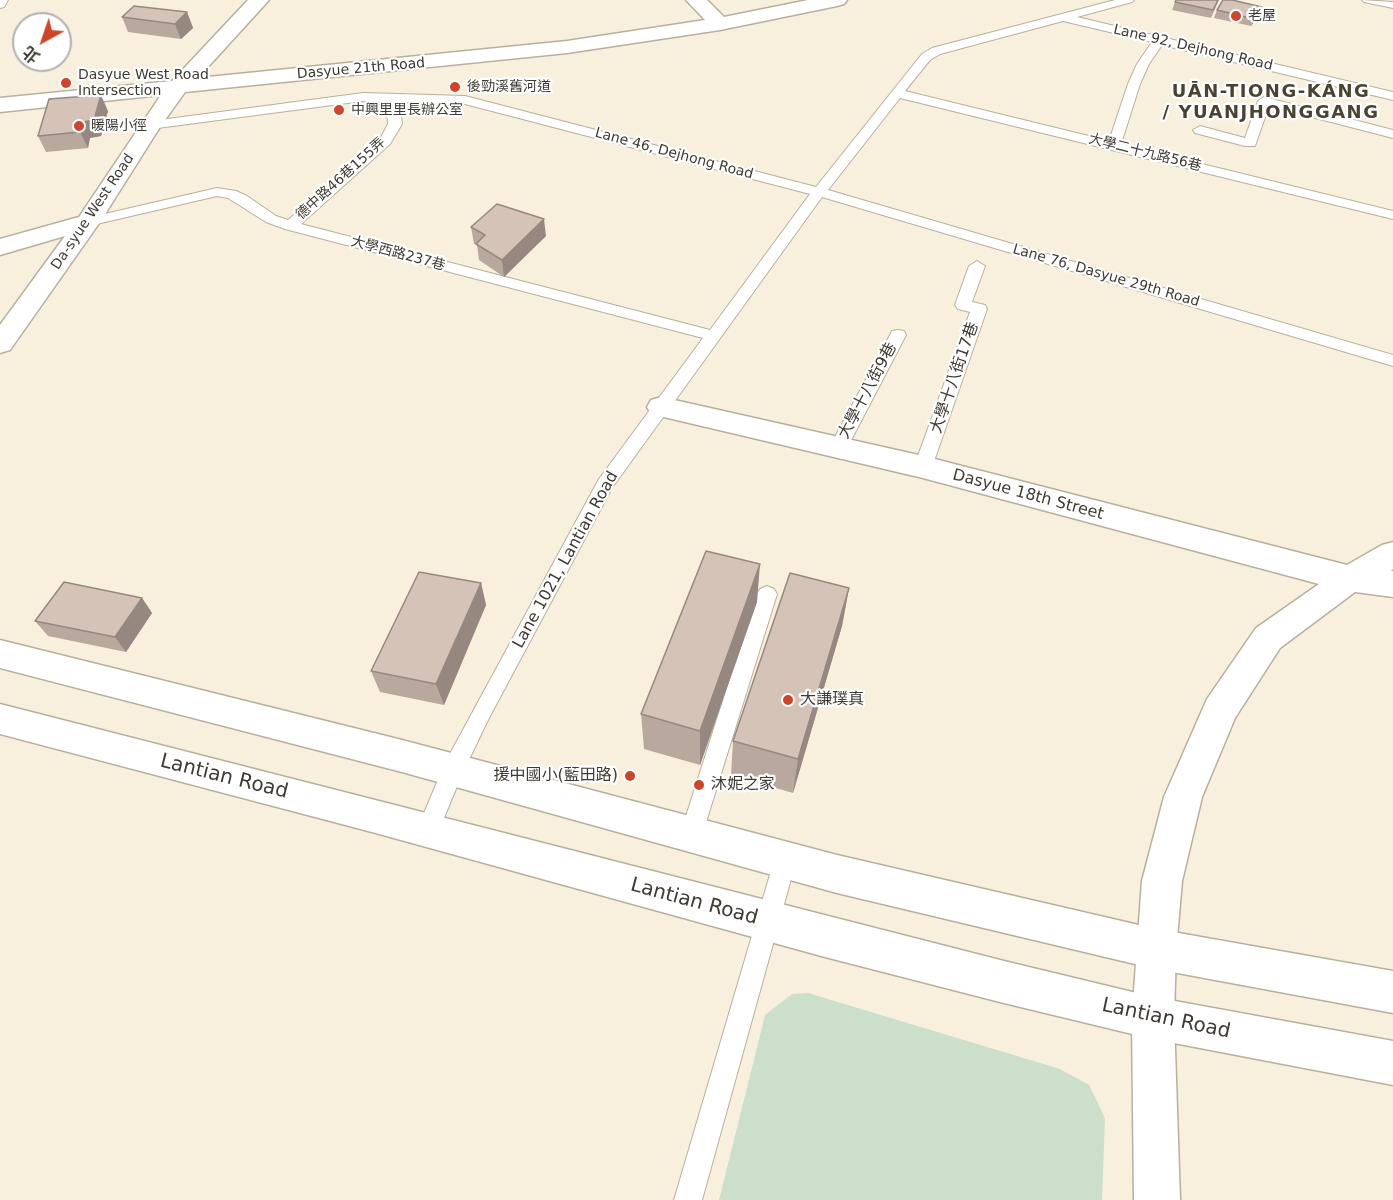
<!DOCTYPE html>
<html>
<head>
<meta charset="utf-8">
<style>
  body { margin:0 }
  #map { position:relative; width:1393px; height:1200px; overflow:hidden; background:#f8f0dc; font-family:"DejaVu Sans","Noto Sans TC",sans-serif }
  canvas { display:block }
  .north { position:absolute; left:12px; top:12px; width:60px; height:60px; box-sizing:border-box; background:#fff; border:2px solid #b2b1ae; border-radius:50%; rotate:220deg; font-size:16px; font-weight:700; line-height:24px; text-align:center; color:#3f3b34 }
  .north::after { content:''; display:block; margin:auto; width:21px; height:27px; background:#d0452a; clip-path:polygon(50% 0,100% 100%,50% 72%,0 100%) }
</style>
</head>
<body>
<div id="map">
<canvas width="1393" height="1200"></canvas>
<div class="north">北</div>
</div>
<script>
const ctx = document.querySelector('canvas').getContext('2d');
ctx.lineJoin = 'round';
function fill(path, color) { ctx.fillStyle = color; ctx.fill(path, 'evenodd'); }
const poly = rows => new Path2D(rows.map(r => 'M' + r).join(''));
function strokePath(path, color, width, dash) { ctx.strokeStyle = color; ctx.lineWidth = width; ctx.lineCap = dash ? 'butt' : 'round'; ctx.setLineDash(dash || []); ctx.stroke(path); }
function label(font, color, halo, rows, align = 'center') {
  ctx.font = font + ' "DejaVu Sans","Noto Sans TC",sans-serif'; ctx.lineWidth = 4.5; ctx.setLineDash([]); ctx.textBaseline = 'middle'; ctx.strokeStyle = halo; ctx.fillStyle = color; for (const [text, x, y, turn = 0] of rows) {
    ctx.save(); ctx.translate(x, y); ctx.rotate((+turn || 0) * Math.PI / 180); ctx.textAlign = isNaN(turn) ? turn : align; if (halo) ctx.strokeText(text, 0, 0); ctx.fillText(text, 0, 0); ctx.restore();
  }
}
const green = poly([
  [808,993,1060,1069,1089,1085,1105,1118,1102,1200,719,1200,765,1015,792,994]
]);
const lane = poly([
  [0,0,8,0,4,7,0,8,0,0],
  [1115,0,1134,0,1132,2,1077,17,1393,92,1393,100,1162,45,1149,64,1140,84,1121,144,1393,211,1393,219,900,98,828,190,1393,355,1393,366,822,197,612,488,489,718,463,772,436,837,428,840,420,837,417,830,445,763,599,479,703,338,285,229,266,222,228,198,217,196,88,226,83,225,81,222,83,219,217,188,236,191,247,196,276,216,288,220,380,139,388,124,386,102,363,101,150,129,145,128,143,125,145,122,363,93,465,96,816,187,922,54,932,48,1115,0],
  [1063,21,1152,42,1137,64,1128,84,1109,141,905,91,930,60,940,54,1063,21],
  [399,102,465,104,810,194,710,330,301,224,390,144,402,124,399,102],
  [1362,0,1393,2,1393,8,1364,2,1362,0],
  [1264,97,1393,130,1393,138,1269,106,1255,146,1245,146,1195,133,1193,130,1200,126,1245,138,1258,101,1264,97],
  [977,261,985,266,972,302,985,305,987,309,932,467,929,472,923,473,917,472,914,467,970,312,958,309,955,305,969,266,977,261],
  [898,330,904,331,906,335,847,448,844,452,838,454,832,452,829,448,890,335,892,331,898,330],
  [767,586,774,589,777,594,702,835,699,842,691,845,683,842,680,835,757,594,760,589,767,586],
  [785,850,793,853,796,861,702,1200,674,1200,774,861,777,853,785,850]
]);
const street = poly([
  [248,0,269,0,198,78,567,41,705,20,686,0,707,0,724,17,808,0,847,0,844,4,837,6,720,30,567,53,185,92,160,127,100,222,10,350,0,353,0,325,65,236,0,255,0,239,79,217,161,95,0,112,0,98,172,81,248,0],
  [661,397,923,456,1347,565,1382,545,1393,542,1393,569,1391,571,1393,571,1393,597,1355,592,1280,648,1235,718,1202,797,1182,881,1176,949,1174,1018,1180,1200,1134,1200,1132,1018,1142,881,1164,797,1207,699,1256,628,1319,584,923,478,651,414,647,407,651,400,661,397]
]);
const secondary = poly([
  [0,640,402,740,837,855,1156,929,1393,971,1393,1013,1156,969,837,893,402,772,0,668,0,640],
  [0,704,1004,961,1153,997,1393,1041,1393,1085,1153,1039,1004,1003,825,957,372,832,0,734,0,704]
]);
const wall = poly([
  [1219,0,1211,18,1172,10,1175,2],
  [1217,10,1259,15,1251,26,1214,18],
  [187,12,193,28,181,39,128,32,122,17],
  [108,111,101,136,90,138,88,148,46,152,38,136],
  [471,227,546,236,504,277,479,260,477,245,474,244],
  [481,583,486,605,444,705,380,692,371,671],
  [849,588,842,626,793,793,731,775,733,741],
  [142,598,152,613,126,652,48,636,35,621],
  [757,602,700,765,644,749,641,714]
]);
const shadedWall = poly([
  [1262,7,1259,15,1251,26,1254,19],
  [187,12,193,28,181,39,175,24],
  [101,95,108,111,101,136,90,138,88,148,80,132,83,122],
  [544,219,546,236,504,277,502,260],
  [760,564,757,602,700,765,700,731],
  [481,583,486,605,444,705,436,684],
  [849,588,842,626,793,793,798,759],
  [142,598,152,613,126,652,115,637]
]);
const building = poly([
  [1176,0,1218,0,1213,10,1175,2,1176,0],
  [1223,0,1232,0,1262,7,1254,19,1217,10,1223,0],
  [134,6,187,12,175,24,122,17,134,6],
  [101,95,94,120,83,122,80,132,38,136,49,99,101,95],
  [497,204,544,219,502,260,476,244,485,235,471,227,497,204],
  [706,551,760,564,700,731,641,714,706,551],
  [419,572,481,583,436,684,371,671,419,572],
  [790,573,849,588,798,759,733,741,790,573],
  [64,582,142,598,115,637,35,621,64,582]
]);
const markers = [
  [1236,16,6,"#d0452a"],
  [66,83,6,"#d0452a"],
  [455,87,6,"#d0452a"],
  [339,110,6,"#d0452a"],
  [79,126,6,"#d0452a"],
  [788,700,6,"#d0452a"],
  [630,776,6,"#d0452a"],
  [699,785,6,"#d0452a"]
];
const farPoinames = [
  ["老屋",1248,16],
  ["Dasyue West Road",78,75],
  ["Intersection",78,91],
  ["後勁溪舊河道",467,87],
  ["中興里里長辦公室",351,110],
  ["暖陽小徑",91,126]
];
const farStreetnames = [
  ["Lane 92, Dejhong Road",1193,48,13],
  ["Dasyue 21th Road",361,69,-5],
  ["大學二十九路56巷",1145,153,14],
  ["Lane 46, Dejhong Road",674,154,15],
  ["德中路46巷155弄",341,179,-42],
  ["Da-syue West Road",93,212,-56],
  ["大學西路237巷",398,254,15],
  ["Lane 76, Dasyue 29th Road",1106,276,16]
];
const streetNames = [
  ["大學十八街17巷",955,378,-71],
  ["大學十八街9巷",868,391,-62],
  ["Dasyue 18th Street",1028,495,15],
  ["Lane 1021, Lantian Road",566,560,-61]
];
const poiNames = [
  ["大謙璞真",800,700],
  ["援中國小(藍田路)",618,776,"right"],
  ["沐妮之家",711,785]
];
const farDistrictnames = [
  ["UĀN-TIONG-KÁNG",1271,92],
  ["/ YUANJHONGGANG",1271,113]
];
const nearStreetnames = [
  ["Lantian Road",224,777,14],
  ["Lantian Road",694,902,15],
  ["Lantian Road",1166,1019,12]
];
fill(green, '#cbdfcb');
strokePath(lane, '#b8b09e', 2);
strokePath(street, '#b8b09e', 3);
strokePath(secondary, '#b8b09e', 3);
fill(lane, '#fff');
fill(street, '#fff');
fill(secondary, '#fff');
fill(wall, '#b8a89d');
fill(shadedWall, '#968880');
fill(building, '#d6c3b7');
strokePath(building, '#968880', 1.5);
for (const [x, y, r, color] of markers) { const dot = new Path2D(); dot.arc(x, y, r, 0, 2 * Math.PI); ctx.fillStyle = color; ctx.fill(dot); strokePath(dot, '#fff', 2); }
label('14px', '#3f3b34', '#fff', farPoinames, 'left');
label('14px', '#3f3b34', '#fff', farStreetnames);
label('16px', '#3f3b34', '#fff', streetNames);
label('16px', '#3f3b34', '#fff', poiNames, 'left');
ctx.letterSpacing = '1.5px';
label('bold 18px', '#4a4333', '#fff', farDistrictnames);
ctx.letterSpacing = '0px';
label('20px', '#3f3b34', '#fff', nearStreetnames);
</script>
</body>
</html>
